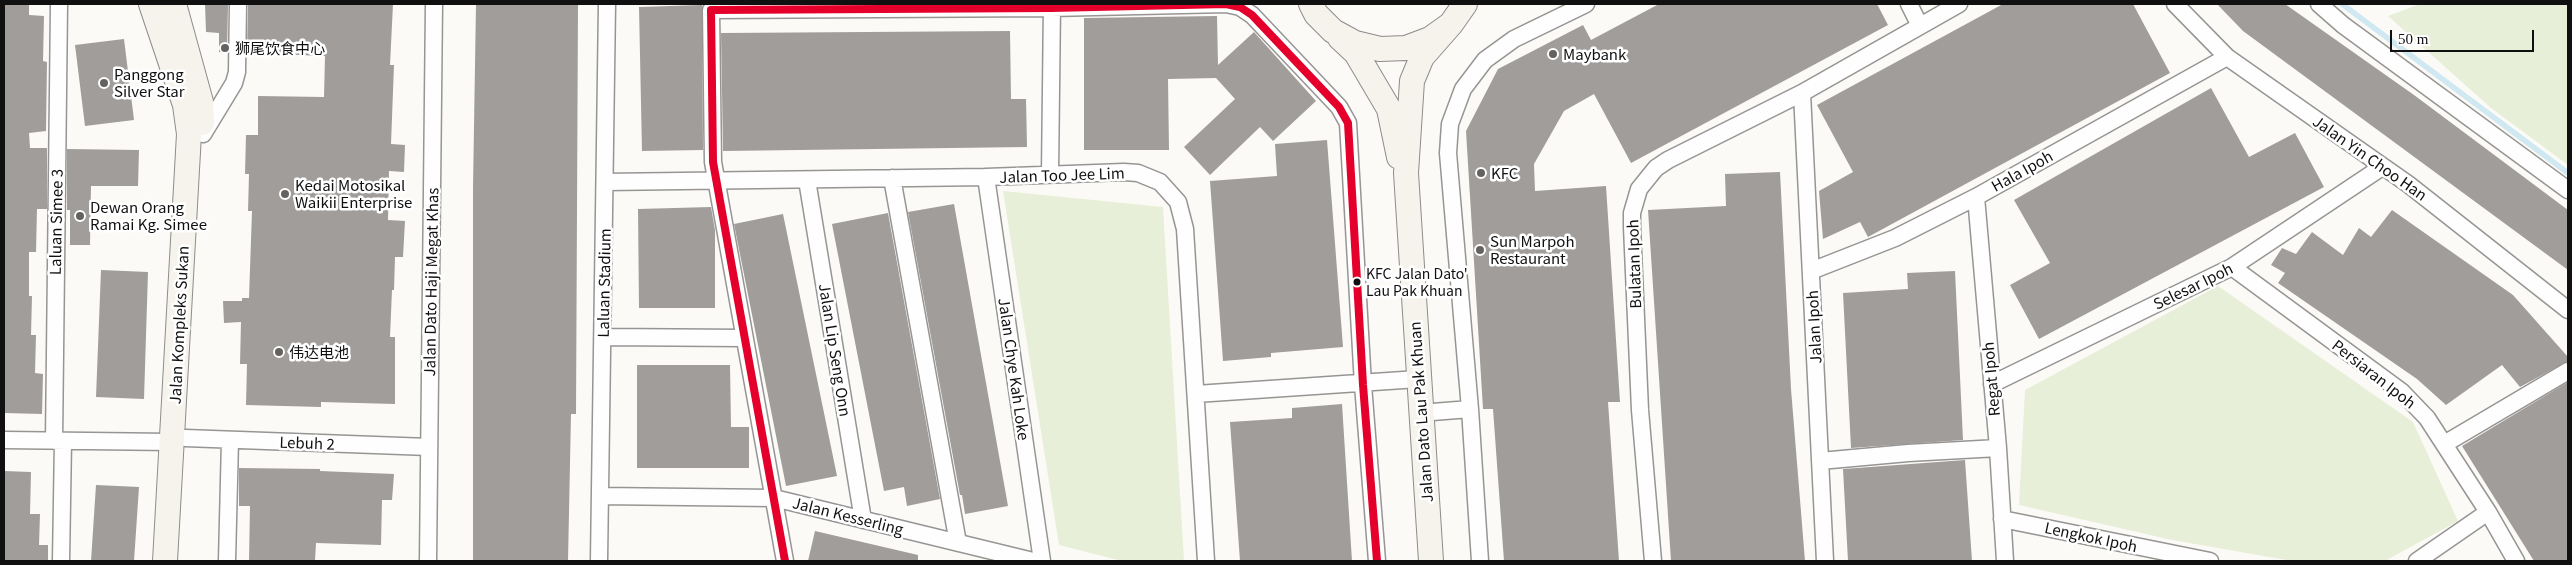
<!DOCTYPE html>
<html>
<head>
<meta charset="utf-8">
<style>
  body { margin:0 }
  #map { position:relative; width:2572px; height:565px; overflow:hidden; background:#fcfaf6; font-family:Georgia,serif }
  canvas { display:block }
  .frame { position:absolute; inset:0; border:5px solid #101010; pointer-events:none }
  .scale { position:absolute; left:2390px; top:30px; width:144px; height:22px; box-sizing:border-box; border:2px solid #101010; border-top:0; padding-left:6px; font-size:15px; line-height:18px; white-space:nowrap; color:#101010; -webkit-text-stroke:4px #fff; paint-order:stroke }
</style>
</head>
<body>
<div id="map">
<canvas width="2572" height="565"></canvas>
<div class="frame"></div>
<div class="scale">50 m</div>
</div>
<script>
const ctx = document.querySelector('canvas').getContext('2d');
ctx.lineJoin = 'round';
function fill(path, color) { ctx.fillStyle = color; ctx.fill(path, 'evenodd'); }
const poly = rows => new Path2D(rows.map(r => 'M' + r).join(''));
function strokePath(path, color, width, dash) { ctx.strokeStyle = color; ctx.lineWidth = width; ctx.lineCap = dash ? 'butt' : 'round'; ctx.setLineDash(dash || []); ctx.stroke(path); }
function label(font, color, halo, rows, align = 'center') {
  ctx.font = font + ' Georgia,"Noto Sans SC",serif'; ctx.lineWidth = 5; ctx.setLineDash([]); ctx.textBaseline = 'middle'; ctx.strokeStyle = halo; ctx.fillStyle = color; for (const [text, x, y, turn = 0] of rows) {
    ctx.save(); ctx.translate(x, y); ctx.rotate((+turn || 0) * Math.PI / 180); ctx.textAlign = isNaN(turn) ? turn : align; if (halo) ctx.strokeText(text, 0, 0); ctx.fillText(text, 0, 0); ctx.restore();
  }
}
const green = poly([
  [2420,4,2568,4,2568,165,2491,108,2388,16],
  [1003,191,1163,207,1184,561,1122,561,1059,545],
  [2218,286,2413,422,2458,521,2385,561,2292,561,2172,540,2019,505,2025,390]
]);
const stream = poly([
  [2342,4,2568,173]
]);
const building = poly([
  [4,4,29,4,29,15,44,16,43,61,47,62,46,131,29,133,30,148,47,148,47,209,37,209,36,252,29,252,29,296,32,296,31,335,36,335,35,373,43,374,42,414,4,413],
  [205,4,228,4,227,53,219,52,219,33,206,32],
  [248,4,393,4,390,65,394,65,391,144,405,145,404,172,389,171,388,220,405,221,403,257,395,257,394,290,392,290,390,337,395,337,395,404,321,402,321,407,246,405,247,364,240,364,241,322,224,323,223,301,242,301,242,298,249,298,252,211,248,211,249,174,245,174,246,135,258,135,258,96,324,97,325,56,247,53],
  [476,4,578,4,576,414,571,414,568,561,473,561,473,187],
  [1659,4,1877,4,1888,25,1631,163,1594,94,1564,111,1534,164,1535,191,1606,186,1620,402,1608,402,1619,561,1504,561,1493,409,1483,409,1466,131,1498,69,1583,25,1591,40],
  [2003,4,2133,4,2170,73,1868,237,1860,222,1823,239,1819,191,1853,172,1817,105],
  [2217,4,2285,4,2414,95,2568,210,2568,270,2243,31],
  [702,5,703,150,642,151,639,7],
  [1217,16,1218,65,1254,32,1316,101,1273,141,1260,127,1210,175,1184,147,1235,99,1216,78,1168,79,1169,150,1084,150,1084,18],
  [1010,31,1011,99,1026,99,1027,147,723,151,721,33],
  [124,39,134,120,85,126,75,45],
  [2211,88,2249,157,2295,133,2324,187,2039,339,2010,285,2050,263,2014,200],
  [1327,140,1343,347,1271,353,1271,357,1223,361,1210,181,1277,176,1275,144],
  [67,149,139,150,138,186,91,186,90,245,70,245,70,210,67,210],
  [1780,172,1791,389,1805,561,1671,561,1648,210,1726,206,1725,174],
  [954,204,1008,506,965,514,962,495,960,495,908,212],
  [711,207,715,230,715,308,639,308,638,209],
  [2392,210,2513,295,2568,357,2568,361,2520,387,2502,365,2446,405,2417,379,2278,283,2285,273,2271,265,2282,248,2296,254,2312,232,2343,255,2359,228,2371,237],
  [888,213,940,499,907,506,904,487,884,491,832,224],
  [783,214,837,476,786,486,734,224],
  [101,270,148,272,144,399,96,397],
  [1955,271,1963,440,1851,448,1843,293,1908,289,1907,273],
  [637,365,730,365,731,427,749,427,749,468,637,468],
  [2568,382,2568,561,2534,561,2462,446],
  [1342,404,1352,561,1240,561,1230,422,1292,418,1292,408],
  [1965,460,1972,561,1848,561,1843,469],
  [239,468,320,469,320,471,394,474,392,500,382,500,381,545,316,543,315,561,249,561,250,506,239,506],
  [4,471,31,472,30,514,40,514,39,545,48,545,48,561,4,561],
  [96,485,139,487,134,561,91,561],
  [815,531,918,555,918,561,808,561]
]);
const street = poly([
  [1909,4,1920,26],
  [2175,4,2227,57,2408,184,2568,310],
  [2319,4,2343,25,2568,190],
  [1802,93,1825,561],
  [203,134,234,83,237,72,238,4],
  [1050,174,1052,4],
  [986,177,1042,561],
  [892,178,958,543],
  [807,180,863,520],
  [605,182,986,177,1124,172,1138,173,1160,182,1178,202,1185,229,1206,561],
  [1976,197,1998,448,2005,561],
  [2232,267,2402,392,2427,418,2488,512,2516,561],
  [1811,271,1895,238,1976,197,2227,57],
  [604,337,744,338],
  [1992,384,2232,267,2382,167],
  [1196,394,1418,379],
  [1420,413,1470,409],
  [185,438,429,447],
  [4,440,172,442],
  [54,441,59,4],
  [2446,443,2568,371],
  [1820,461,1908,453,1998,448],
  [600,496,774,498,1033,561],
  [2002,519,2210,561],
  [61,561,63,441],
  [227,561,230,440],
  [428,561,434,4],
  [599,561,607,4],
  [785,561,713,162,711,10,1051,8,1226,4,1240,7,1252,15,1339,107,1348,123,1363,385,1377,561],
  [1480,561,1470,409,1448,153,1450,124,1463,89,1485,60,1514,39,1586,4],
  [1653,561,1640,410,1632,227,1632,213,1639,189,1656,168,1668,160,1802,93,1959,4],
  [2417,561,2488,512]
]);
const secondary = poly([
  [151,4,185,105,189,134,165,561],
  [174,4,201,102,202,123],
  [1311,4,1316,14,1333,31,1355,43,1380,49,1406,48,1430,39,1451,24,1465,4],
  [1340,38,1356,53,1389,109,1399,157],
  [1431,561,1406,173,1412,81,1422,57,1451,24]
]);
const bus1 = poly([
  [785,561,713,162,711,10,1051,8,1226,4,1240,7,1252,15,1339,107,1348,123,1363,385,1377,561]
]);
const markers = [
  [225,48,5,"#636260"],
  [1553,54,5,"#636260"],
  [104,83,5,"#636260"],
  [1481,173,5,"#636260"],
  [285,194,5,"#636260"],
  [80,216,5,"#636260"],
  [1480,250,5,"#636260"],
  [1357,282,4.5,"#101010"],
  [279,352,5,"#636260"]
];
const busNames = [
  ["KFC Jalan Dato'",1366,274],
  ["Lau Pak Khuan",1366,291]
];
const poiNames = [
  ["狮尾饮食中心",235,48],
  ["Maybank",1563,54],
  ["Panggong",114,74],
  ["Silver Star",114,91],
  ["KFC",1491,173],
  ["Kedai Motosikal",295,185],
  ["Waikii Enterprise",295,202],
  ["Dewan Orang",90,207],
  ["Ramai Kg. Simee",90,224],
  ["Sun Marpoh",1490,241],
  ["Restaurant",1490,258],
  ["伟达电池",289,352]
];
const streetNames = [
  ["Jalan Yin Choo Han",2370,158,35],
  ["Hala Ipoh",2022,171,-29],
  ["Jalan Too Jee Lim",1062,175,-2],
  ["Laluan Simee 3",56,222,-89],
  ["Bulatan Ipoh",1634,264,-92],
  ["Jalan Dato Haji Megat Khas",431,282,-89],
  ["Laluan Stadium",604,283,-89],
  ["Selesar Ipoh",2193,286,-26],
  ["Jalan Kompleks Sukan",179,325,-87],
  ["Jalan Ipoh",1814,327,-93],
  ["Jalan Lip Seng Onn",835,350,81],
  ["Jalan Chye Kah Loke",1014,369,82],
  ["Persiaran Ipoh",2374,374,38],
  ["Regat Ipoh",1991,379,-95],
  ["Jalan Dato Lau Pak Khuan",1421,412,-94],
  ["Lebuh 2",307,443,2],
  ["Jalan Kesserling",848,516,14],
  ["Lengkok Ipoh",2091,537,12]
];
fill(green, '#e7efd8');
strokePath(stream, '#d0e8f2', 5.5);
fill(building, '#a09d9b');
strokePath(street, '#969594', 19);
strokePath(secondary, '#8d8c8a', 26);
strokePath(street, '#fffefe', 16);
strokePath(secondary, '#f5f3ec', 24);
strokePath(bus1, '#e4002b', 8);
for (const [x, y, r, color] of markers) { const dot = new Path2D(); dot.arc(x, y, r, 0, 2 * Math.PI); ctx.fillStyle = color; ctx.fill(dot); strokePath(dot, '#fff', 2); }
label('14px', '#101010', '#fff', busNames, 'left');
label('15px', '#101010', '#fff', poiNames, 'left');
label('15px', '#101010', '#fff', streetNames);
</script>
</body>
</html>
